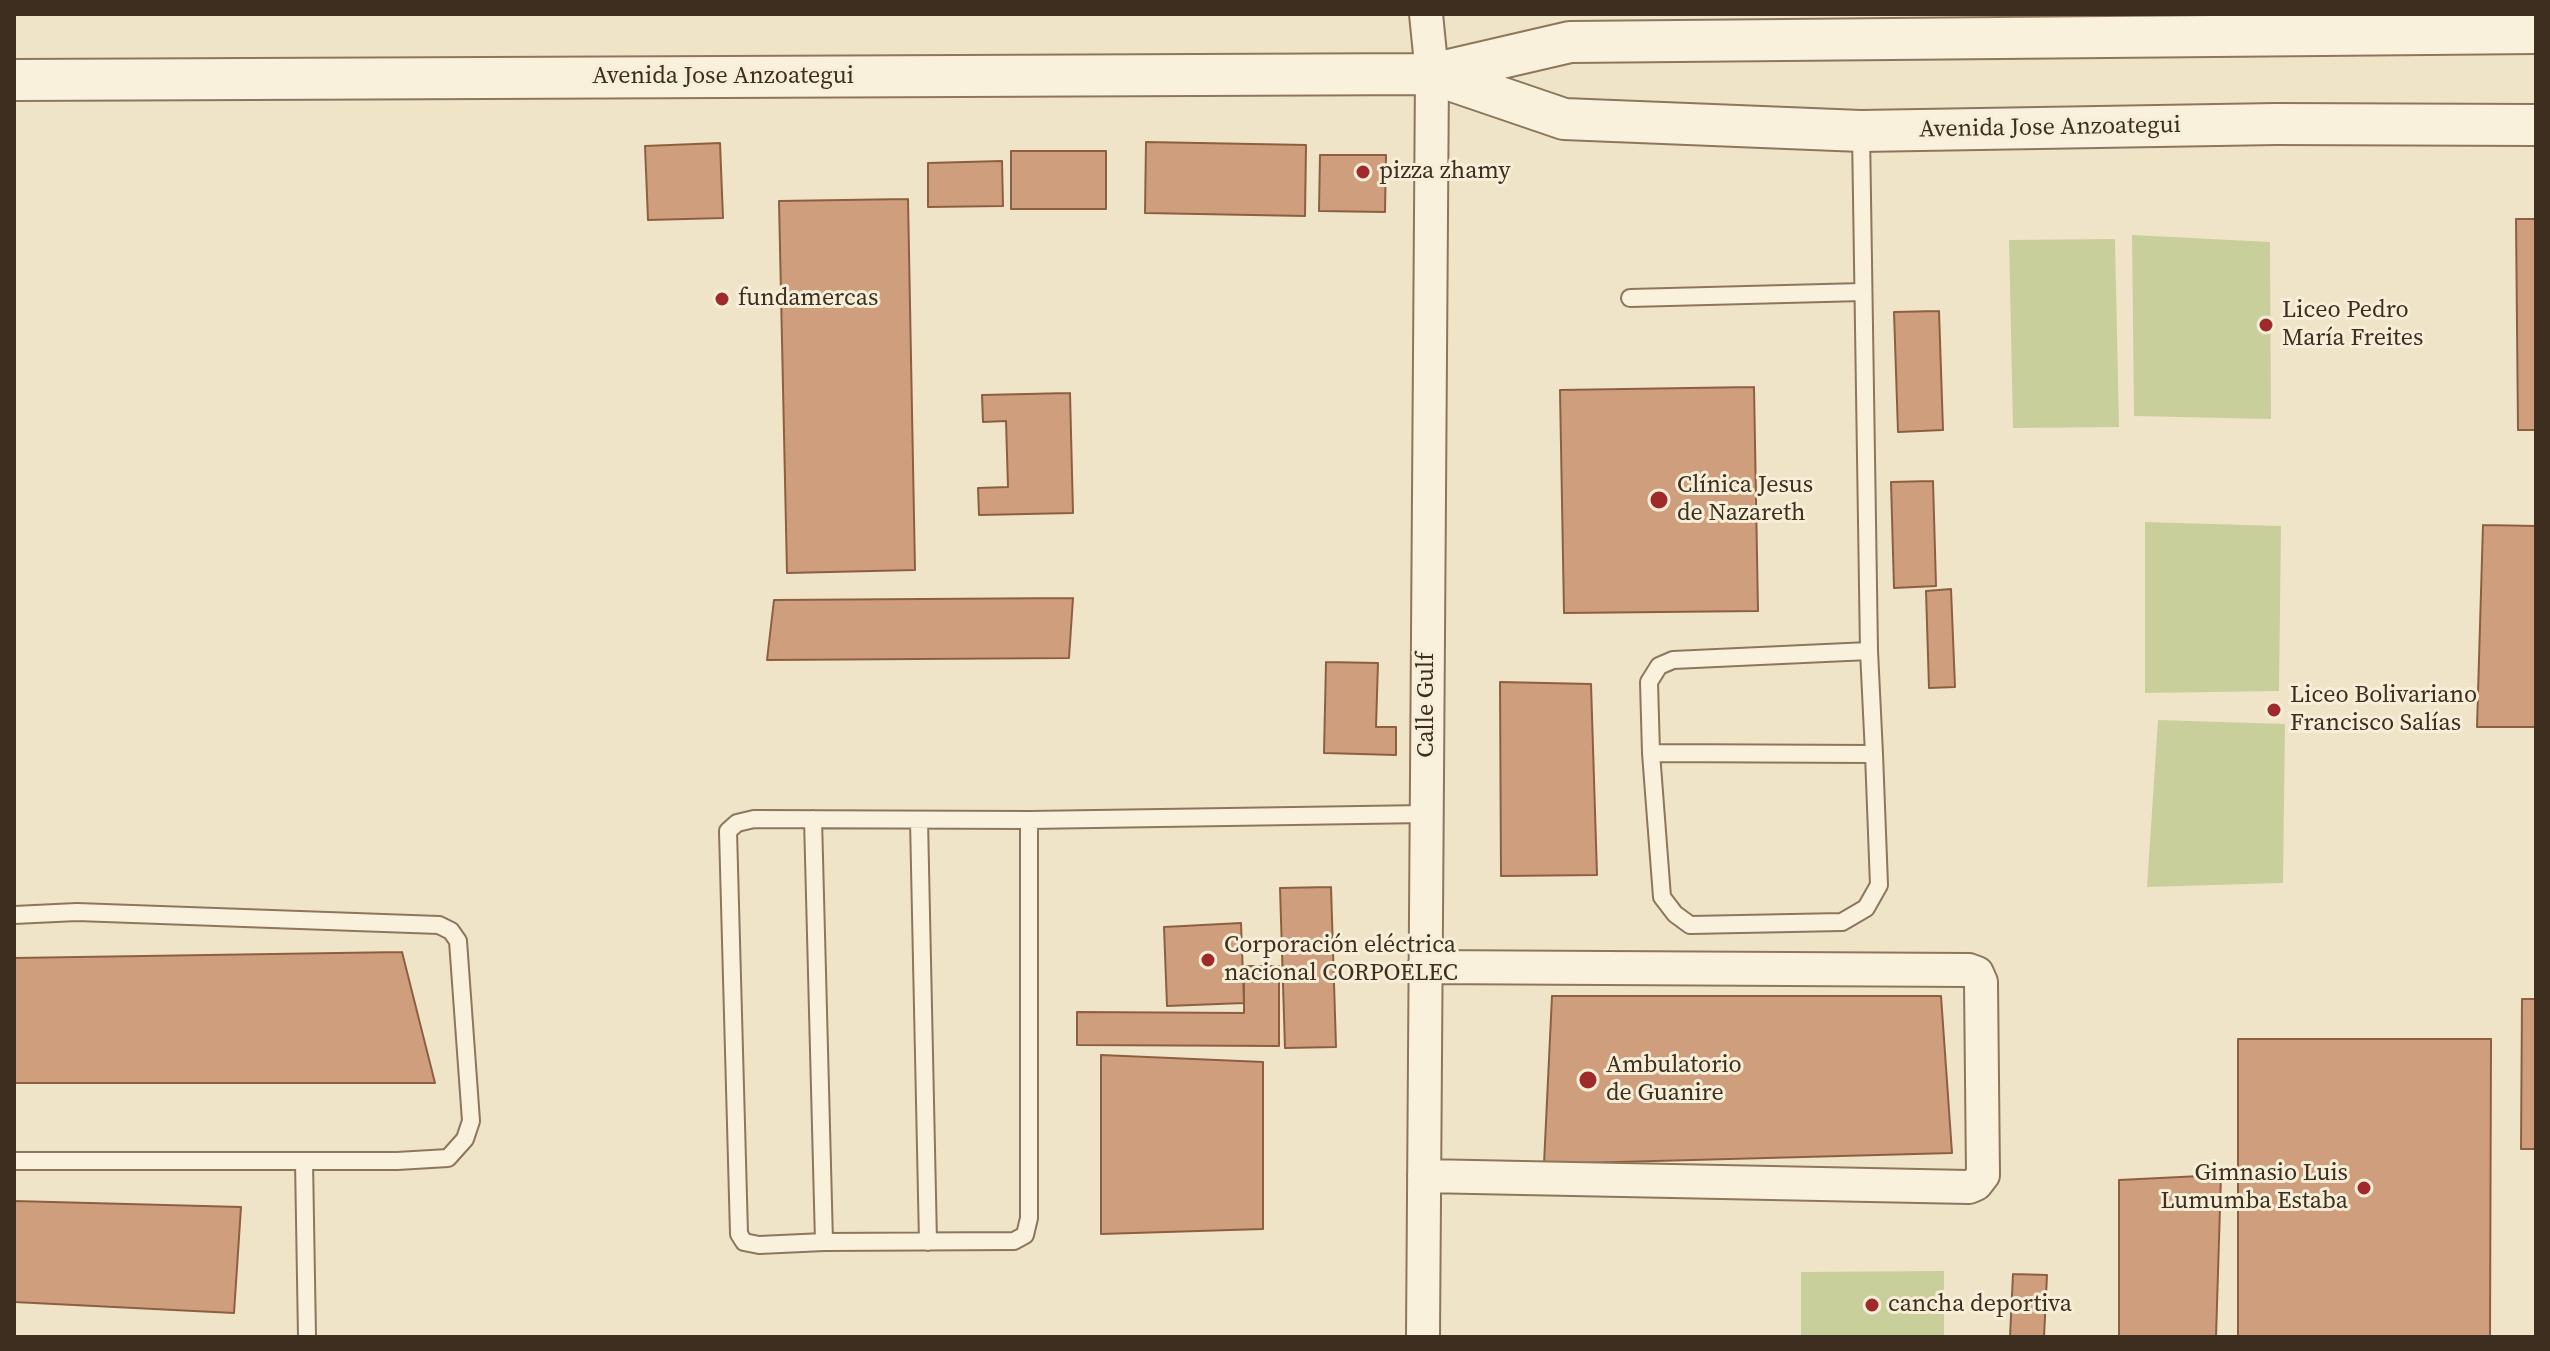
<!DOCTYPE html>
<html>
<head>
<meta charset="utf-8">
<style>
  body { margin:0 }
  #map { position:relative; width:2550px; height:1351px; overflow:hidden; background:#f0e4c8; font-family:"Source Serif 4",serif }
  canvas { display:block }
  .frame { position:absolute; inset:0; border:16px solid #3d2e20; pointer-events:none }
</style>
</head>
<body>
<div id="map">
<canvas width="2550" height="1351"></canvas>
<div class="frame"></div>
</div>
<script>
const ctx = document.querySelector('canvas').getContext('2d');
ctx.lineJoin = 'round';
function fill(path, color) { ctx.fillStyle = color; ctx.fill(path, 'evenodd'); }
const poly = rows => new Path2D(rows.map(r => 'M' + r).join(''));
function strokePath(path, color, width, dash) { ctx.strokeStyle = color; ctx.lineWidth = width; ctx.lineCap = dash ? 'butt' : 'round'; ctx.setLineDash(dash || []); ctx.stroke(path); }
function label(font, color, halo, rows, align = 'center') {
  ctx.font = font + ' "Source Serif 4",serif'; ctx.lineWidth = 6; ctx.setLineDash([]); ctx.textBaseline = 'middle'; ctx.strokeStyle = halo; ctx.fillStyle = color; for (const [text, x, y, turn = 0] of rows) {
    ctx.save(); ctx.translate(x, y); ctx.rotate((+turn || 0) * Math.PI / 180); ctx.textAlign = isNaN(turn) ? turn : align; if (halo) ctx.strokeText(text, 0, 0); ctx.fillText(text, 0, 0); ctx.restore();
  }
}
const green = poly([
  [2132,235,2270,242,2271,419,2134,416],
  [2115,239,2119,427,2013,428,2009,240],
  [2145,522,2281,526,2279,691,2145,693],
  [2158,720,2285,724,2283,883,2147,887],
  [1944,1271,1944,1337,1801,1337,1801,1272]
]);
const building = poly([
  [1146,142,1306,145,1305,216,1145,213,1146,142],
  [720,143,723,218,648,220,645,146,720,143],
  [1011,151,1106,151,1106,209,1011,209,1011,151],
  [1320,155,1386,155,1385,212,1319,211,1320,155],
  [1002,161,1003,206,928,207,928,163,1002,161],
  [908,199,915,570,787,573,779,201,908,199],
  [2516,219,2536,219,2536,430,2518,430,2516,219],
  [1939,311,1943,430,1898,432,1894,312,1939,311],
  [1754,387,1758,611,1564,613,1560,390,1754,387],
  [1070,393,1073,513,979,515,978,488,1008,487,1006,421,983,422,982,395,1070,393],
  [1933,481,1936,586,1894,588,1891,482,1933,481],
  [2483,525,2536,526,2536,727,2477,727,2483,525],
  [1951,589,1955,687,1929,688,1926,591,1951,589],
  [1073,598,1069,658,767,660,774,600,1073,598],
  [1326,662,1378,663,1376,727,1396,727,1396,755,1324,753,1326,662],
  [1500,682,1591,684,1597,875,1501,876,1500,682],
  [1331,887,1336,1047,1285,1048,1280,888,1331,887],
  [1241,923,1244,1003,1167,1006,1164,927,1241,923],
  [402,952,435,1083,14,1083,14,958,402,952],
  [1244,966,1279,966,1279,1046,1077,1045,1077,1012,1244,1013,1244,966],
  [1552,996,1941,996,1952,1153,1544,1164,1552,996],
  [2522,999,2536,999,2536,1149,2521,1149,2522,999],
  [2238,1039,2491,1039,2490,1337,2238,1337,2238,1039],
  [1101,1055,1263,1062,1263,1229,1101,1234,1101,1055],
  [2221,1175,2216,1337,2119,1337,2119,1180,2221,1175],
  [14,1201,241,1207,234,1313,14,1302,14,1201],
  [2013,1274,2047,1275,2044,1337,2010,1337,2013,1274]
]);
const service = poly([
  [1861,132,1869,651,1874,754,1879,885,1866,908,1842,922,1690,925,1675,914,1662,897,1651,753,1874,754],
  [1630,298,1863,292],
  [1651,753,1649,682,1659,666,1673,660,1869,651],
  [813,819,824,1242],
  [919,820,928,1242],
  [1029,820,1029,1218,1025,1235,1014,1241,824,1242,759,1245,744,1242,739,1234,728,831,737,823,754,819,1029,820,1426,814],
  [14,915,77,912,439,925,451,931,458,941,471,1121,465,1139,448,1158,397,1161,14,1161],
  [304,1161,307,1337]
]);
const minor = poly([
  [1424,1176,1969,1187,1976,1184,1983,1175,1981,982,1977,973,1969,970,1424,967],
  [1423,1337,1432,74,1426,14]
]);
const tertiary = poly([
  [1432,74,1564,119,1861,131,2276,124,2536,125],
  [14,80,1432,74,1570,42,2536,33]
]);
const markers = [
  [1363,172,8,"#9e2a2b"],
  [722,299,8,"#9e2a2b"],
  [2266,325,8,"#9e2a2b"],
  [1659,500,10,"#9e2a2b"],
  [2274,710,8,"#9e2a2b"],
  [1208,960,8,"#9e2a2b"],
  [1588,1080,10,"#9e2a2b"],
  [2364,1188,8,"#9e2a2b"],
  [1872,1305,8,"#9e2a2b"]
];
const streetNames = [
  ["Avenida Jose Anzoategui",723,77],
  ["Avenida Jose Anzoategui",2050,128,-1],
  ["Calle Gulf",1427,705,-90]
];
const poiNames = [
  ["pizza zhamy",1379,172],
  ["fundamercas",738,299],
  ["Liceo Pedro",2282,311],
  ["María Freites",2282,339],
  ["Clínica Jesus",1677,486],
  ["de Nazareth",1677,514],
  ["Liceo Bolivariano",2290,696],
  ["Francisco Salías",2290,724],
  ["Corporación eléctrica",1224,946],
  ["nacional CORPOELEC",1224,974],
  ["Ambulatorio",1606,1066],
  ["de Guanire",1606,1094],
  ["Gimnasio Luis",2348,1174,"right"],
  ["Lumumba Estaba",2348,1202,"right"],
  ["cancha deportiva",1888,1305]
];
fill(green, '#c9cf9b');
fill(building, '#cf9f7d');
strokePath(building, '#8d5f41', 2);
strokePath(service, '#8d765c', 20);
strokePath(minor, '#8d765c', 36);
strokePath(tertiary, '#8d765c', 44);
strokePath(service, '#faf1dc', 16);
strokePath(minor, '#faf1dc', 32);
strokePath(tertiary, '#faf1dc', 40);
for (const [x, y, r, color] of markers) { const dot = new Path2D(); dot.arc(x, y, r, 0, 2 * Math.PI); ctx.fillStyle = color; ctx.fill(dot); strokePath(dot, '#f7eed8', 3); }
label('24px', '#3d2e20', '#f7eed8', streetNames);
label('24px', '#3d2e20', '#f7eed8', poiNames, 'left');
</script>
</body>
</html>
